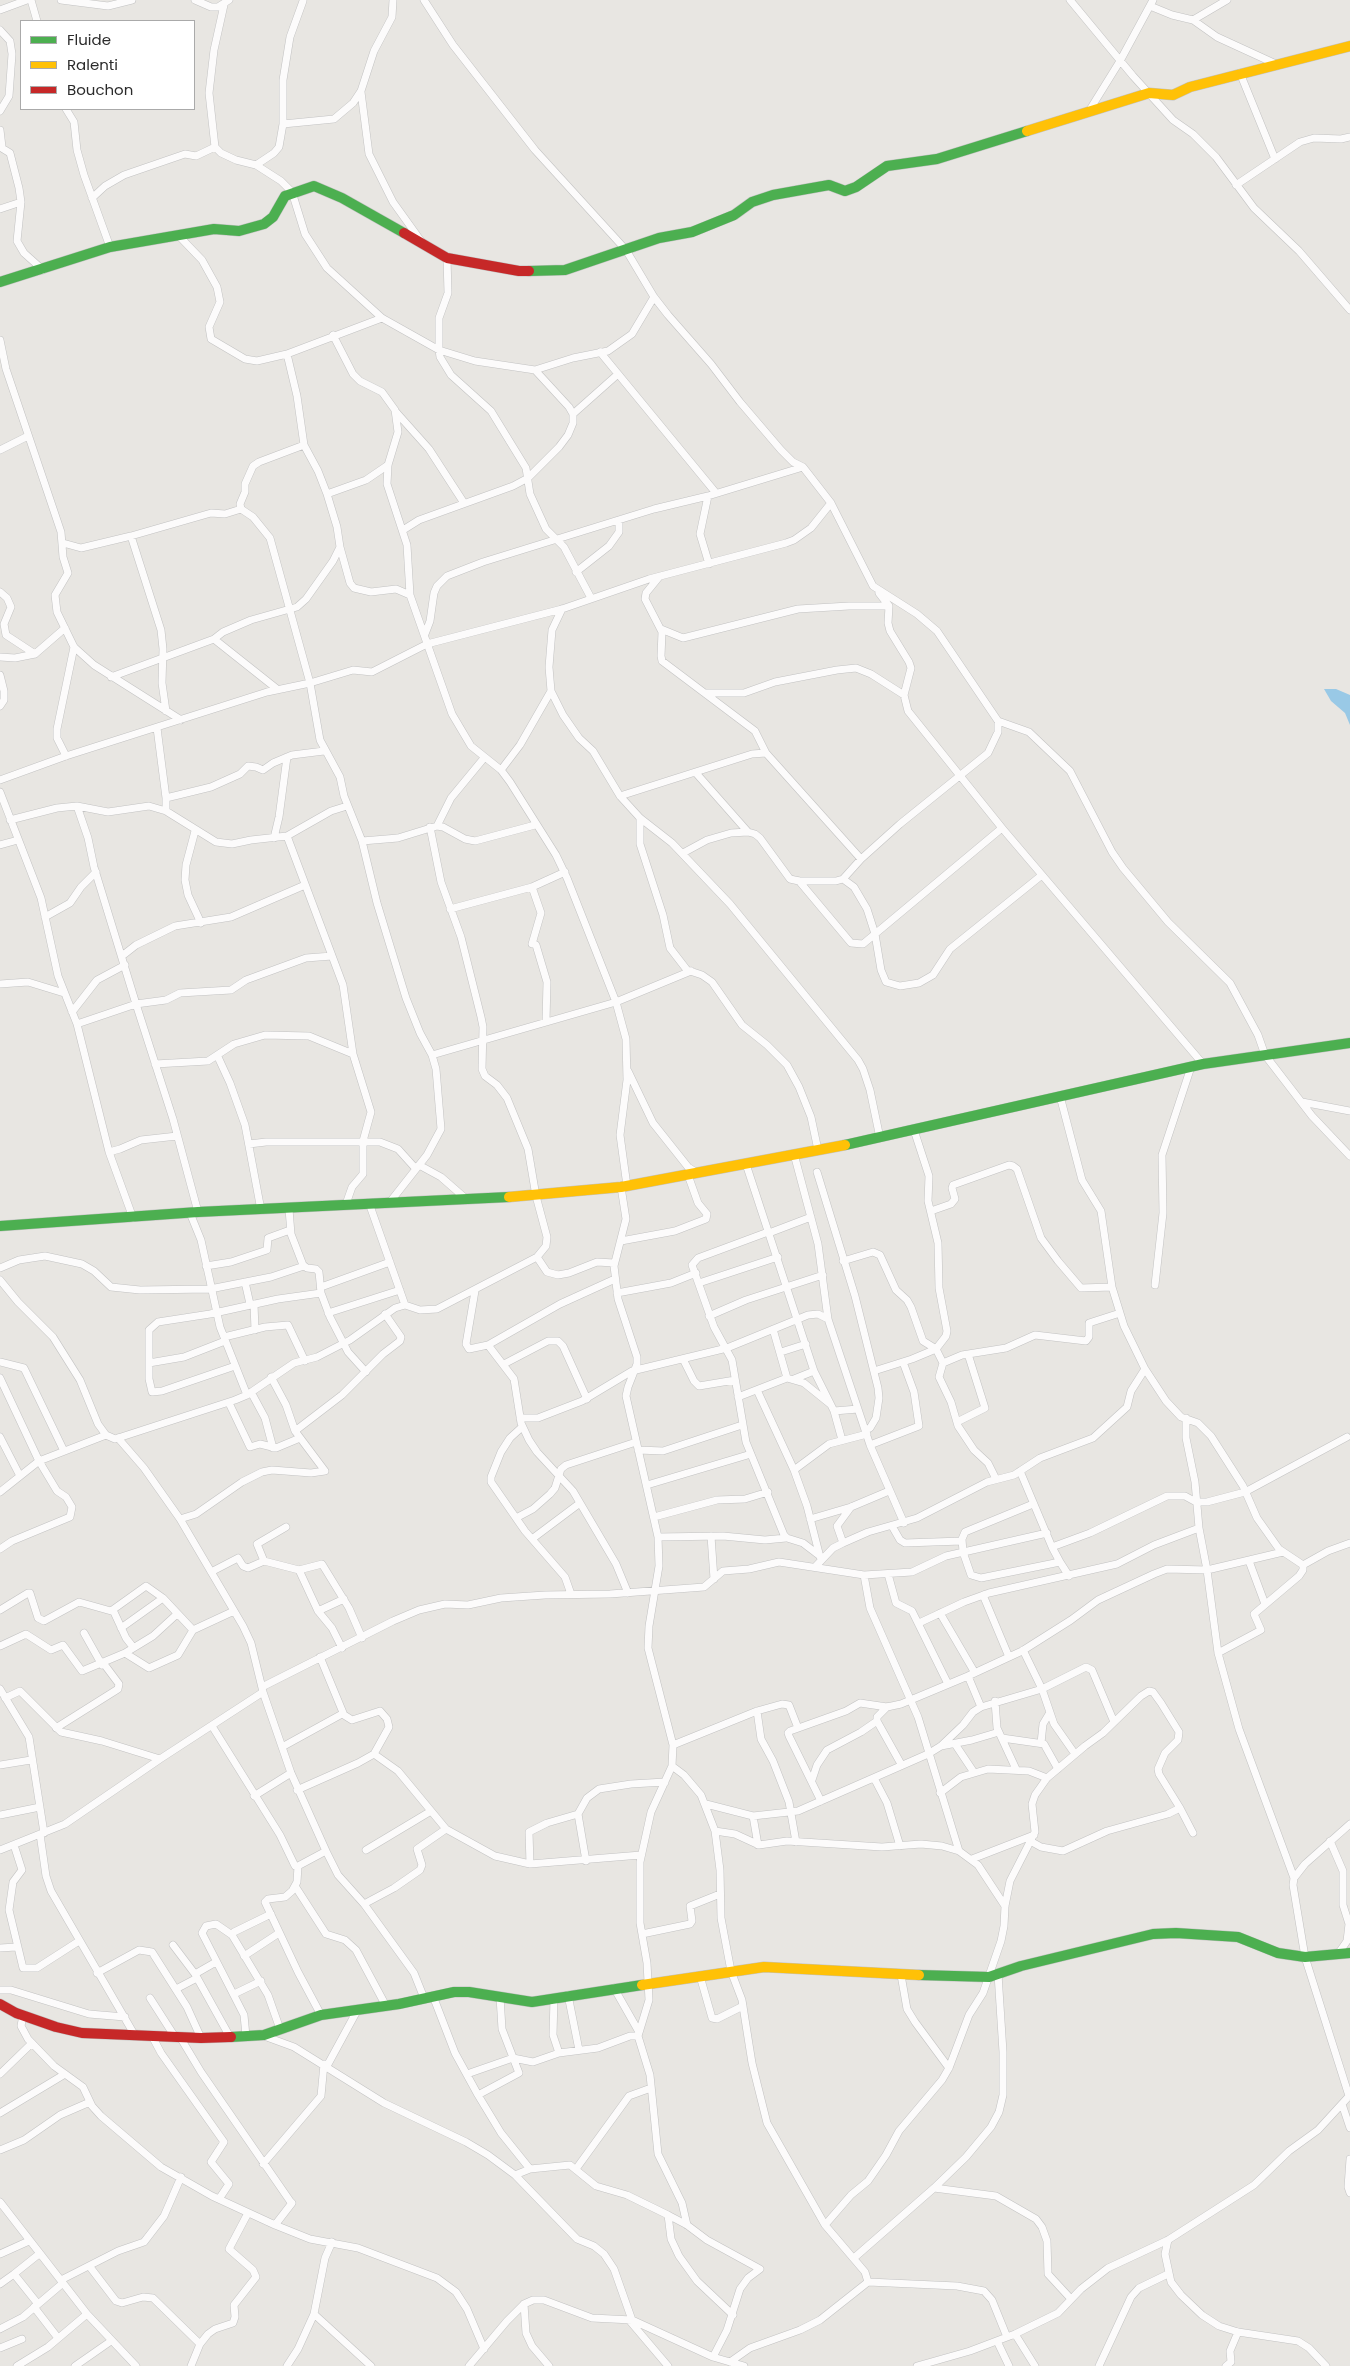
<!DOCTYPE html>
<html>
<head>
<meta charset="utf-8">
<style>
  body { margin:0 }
  #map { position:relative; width:1350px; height:2366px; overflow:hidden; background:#e8e6e2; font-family:Poppins,sans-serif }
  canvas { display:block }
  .legend { position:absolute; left:20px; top:20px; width:175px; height:90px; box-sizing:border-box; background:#fff; border:1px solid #aaa; margin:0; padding:6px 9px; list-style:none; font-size:15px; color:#2b2b2b }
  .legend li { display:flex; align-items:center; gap:10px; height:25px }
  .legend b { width:25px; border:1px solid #aaa }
</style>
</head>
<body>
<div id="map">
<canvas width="1350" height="2366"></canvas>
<ul class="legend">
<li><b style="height:6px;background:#4caf50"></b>Fluide</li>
<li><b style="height:6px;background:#ffc107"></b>Ralenti</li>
<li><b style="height:6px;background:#c62828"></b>Bouchon</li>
</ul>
</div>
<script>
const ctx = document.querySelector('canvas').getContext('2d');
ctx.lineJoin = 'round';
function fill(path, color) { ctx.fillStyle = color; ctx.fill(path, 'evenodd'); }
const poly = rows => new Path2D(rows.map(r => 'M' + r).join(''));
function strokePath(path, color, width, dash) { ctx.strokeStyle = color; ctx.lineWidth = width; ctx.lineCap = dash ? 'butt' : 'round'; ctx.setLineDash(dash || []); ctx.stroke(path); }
const water = poly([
  [1324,689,1336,689,1350,695,1350,725,1345,713,1331,701]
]);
const street = poly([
  [31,0,37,21],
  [61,0,108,6,132,0],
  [195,0,211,7,218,7,229,0],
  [424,0,453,45,535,150,626,250,654,297,668,315,711,364,740,402,781,450,793,462,803,467,831,503,873,586,917,614,937,631,998,721,998,732,988,753,900,824,861,859,843,879,836,881,799,881,790,879,760,838,755,834,748,832,731,833,707,840,683,853],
  [1070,0,1133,76,1173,120,1193,134,1216,157,1254,208,1299,251,1350,310],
  [224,5,214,50,209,93,215,147,221,153,236,160,256,165,281,181,292,192,305,234,327,268,382,318,439,350,440,357,451,375,491,411,526,468,530,494,546,529,564,547,591,598],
  [1150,6,1172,15,1193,20,1217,37,1278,65],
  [0,10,27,0],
  [1193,20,1227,0],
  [0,30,10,41,12,54,9,96,0,111],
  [1240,73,1275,159],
  [361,92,369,154,393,202,421,241],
  [66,109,74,122,77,150,84,175,110,247],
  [1089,111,1120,61,1153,0],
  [283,124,334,119,353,103,361,91,374,51,392,17,393,0],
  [0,130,2,147],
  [0,147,10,153,19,188,21,202,17,241,24,253,43,270],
  [256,165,274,153,279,147,283,124,283,80,290,37,303,1],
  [1236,185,1300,142,1314,138,1341,139,1350,137],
  [92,198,105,186,124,175,185,154,196,156,215,147],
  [0,209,21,202],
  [178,235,202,260,217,287,220,302,209,327,211,339,245,359,257,361,287,354,382,318],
  [333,335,353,374,360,381,382,392,395,410,398,432,388,465,387,484,407,545,410,595,452,714,471,746,501,770,510,782,556,855,567,878,616,1002,626,1039,627,1080,620,1135,627,1186],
  [0,340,6,369,61,532,63,557,68,573,55,595,57,612,74,647,94,665,181,720],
  [600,352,716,493],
  [287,354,297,396,304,445,259,462,253,466,245,484,245,492,240,504,241,509,253,517,270,538,310,683,320,740,340,777,344,796,362,841,377,903,406,998,420,1033,432,1055,436,1069,441,1129,427,1155,390,1202],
  [535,370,573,358,608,351,632,334,654,297],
  [396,412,429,449,464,503],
  [573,414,618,374],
  [0,450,28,436],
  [327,494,366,480,388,465],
  [708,496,700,534,709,564],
  [403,530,419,520,513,486,528,478,559,447,568,435,573,423,573,414,569,407,535,370,475,361,439,350,439,318,448,293,447,258],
  [131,536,211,513,225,514,241,509],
  [63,543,81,548,131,536,161,630,163,649,162,683,166,711],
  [340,547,350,583,354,588,371,592,396,589,410,595],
  [576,572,609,546,619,532,619,520],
  [659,577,646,593,645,599,662,632,661,656,662,661,755,731,766,753],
  [0,592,7,598,11,607,4,624,6,635,35,654],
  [562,609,552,630,549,667,551,691,563,715,579,738,593,751,620,796,640,818,672,843,730,904,858,1060,863,1069,870,1090,880,1138],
  [661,629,683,638,798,609,849,606,889,606],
  [425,634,430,621,434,593,437,586,447,576,483,562,654,509,708,496,803,467],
  [214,639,277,689],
  [0,657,15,658,35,654,65,628],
  [0,675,4,691,4,700,0,706],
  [111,677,214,639,223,632,251,620,297,607,306,599,333,561,340,547,337,527,327,494,318,471,304,445],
  [705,693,744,693,775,682,837,670,856,668,871,674,904,695],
  [998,721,1029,732,1070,771,1112,852,1123,868,1168,922,1230,983,1258,1035,1265,1055,1312,1116,1350,1156],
  [157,728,166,798,166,811],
  [66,756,57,738,57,729,74,647],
  [501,770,520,745,551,691],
  [696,773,748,832],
  [0,780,66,756,267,692,310,683,353,670,372,672,427,644,562,609,649,579,786,543,794,540,811,528,831,503],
  [0,792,41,898,58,976,77,1024,109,1152,133,1218],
  [620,796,752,754,766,753,861,859],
  [166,798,211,787,240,774,248,766,256,767,263,770,273,763,292,755,324,751],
  [640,818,640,844,663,915,670,948,687,970,702,975,712,982,742,1025,767,1045,787,1065,799,1087,811,1117,818,1150],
  [10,820,57,808,77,806,108,812,149,806,166,811,216,842,232,844,251,840,287,836,331,811,347,806],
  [437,826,451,798,484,758],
  [1002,828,1203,1064],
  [195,831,186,865,185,880,188,895,201,923],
  [287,836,343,985,353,1054],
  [274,838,279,817,287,757],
  [362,841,398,838,437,826,443,827,465,839,475,841,535,825],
  [0,845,18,840],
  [843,879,854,887,867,909,875,934,881,970,886,982,900,986,919,983,933,975,950,949,1042,875],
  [799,881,851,943,863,944,1002,828,908,711,904,695,911,668,909,662,890,631,888,623,889,606,879,593],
  [532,887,541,913,532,944],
  [450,909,532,887,565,872],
  [45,917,70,903,81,887,96,872],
  [536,945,547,982,546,1021],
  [122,956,136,945,175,926,231,917,305,885],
  [0,984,28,982,64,993],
  [72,1012,97,980,125,965],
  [77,1024,136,1004,94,867,88,838,77,806],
  [432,1055,616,1002,691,971],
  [218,1057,230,1083,245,1125,261,1210],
  [155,1064,208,1061,234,1044,265,1035,309,1036,353,1054,371,1112,363,1141,363,1174,352,1187,346,1204],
  [628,1071,653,1123,688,1167,697,1173],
  [1060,1096,1082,1180,1101,1211,1112,1287,1124,1326,1145,1369,1166,1401,1181,1417,1198,1423,1211,1436,1243,1486,1257,1518,1279,1549,1303,1565,1328,1551,1350,1543],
  [1302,1102,1350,1111],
  [249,1144,266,1142,380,1142,398,1149,416,1169],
  [109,1152,120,1149,141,1140,177,1136],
  [794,1154,818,1244,828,1319,870,1445,904,1523],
  [746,1164,814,1371,834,1411,842,1440],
  [419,1165,441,1177,465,1198],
  [817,1172,855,1296,878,1388,879,1398,876,1418,870,1428,865,1430],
  [621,1187,626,1219,614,1266,618,1299,637,1357,637,1364,628,1387,626,1396,658,1537,659,1566,649,1626,648,1648,673,1745,672,1766,684,1775,701,1795,715,1831,720,1870,721,1918,731,1971,742,2000,752,2063,767,2123,825,2225,865,2272,868,2282,820,2320,800,2330,750,2348,730,2362],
  [369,1203,405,1305],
  [289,1209,291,1234,303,1265,307,1268,316,1269,319,1272,321,1293,330,1317,348,1352,366,1372],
  [931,1211,951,1204,955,1199,952,1188,953,1185,1009,1165,1013,1166,1017,1169,1041,1238,1058,1261,1081,1288,1112,1287],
  [198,1212,173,1119,136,1004,166,1000,180,993,231,990,246,980,306,958,332,956],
  [190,1213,201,1240,220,1327,247,1395],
  [768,1232,698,1258,692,1265,714,1327,732,1360,746,1442,784,1535,787,1538,803,1543,820,1556],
  [769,1233,811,1217],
  [621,1241,675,1231,706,1219,707,1214,698,1203,688,1175],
  [537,1257,547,1272,558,1275,569,1273,597,1262,614,1263],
  [843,1261,873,1252,880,1255,896,1290,907,1300,911,1307,923,1341,936,1349,943,1363,939,1377,951,1402,958,1426,974,1450,988,1463,996,1479],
  [206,1266,231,1262,267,1250,268,1238,290,1230],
  [0,1268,19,1260,45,1256,82,1264,94,1271,111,1287,140,1290,210,1289,271,1277,304,1266],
  [0,1280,18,1302,53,1337,80,1380,98,1424,106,1435,115,1439,235,1400,247,1395,294,1363,317,1357,350,1340,395,1308,405,1305,420,1310,437,1309,537,1257,546,1246,547,1237,536,1196,528,1149,507,1098,497,1085,485,1076,482,1069,483,1027,481,1017,461,937,441,882,430,827],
  [245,1282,250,1304],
  [699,1283,778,1257],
  [1155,1285,1163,1213,1162,1155,1191,1067],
  [321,1287,390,1262],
  [475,1291,466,1344,469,1349,488,1345,560,1304,615,1279],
  [617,1293,671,1283,696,1273],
  [254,1304,255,1330],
  [328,1313,400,1290],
  [709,1316,746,1300,823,1275],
  [773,1329,787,1378],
  [224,1337,265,1327,288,1325,305,1361],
  [488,1345,514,1379,521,1423,529,1440,537,1452,573,1491,616,1564,628,1593],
  [781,1352,806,1344],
  [683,1359,694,1381,699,1386,735,1380],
  [0,1362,24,1368,64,1451],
  [149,1363,184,1357,225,1341],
  [943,1363,962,1355,1006,1348,1035,1335,1086,1341,1089,1337,1089,1323,1120,1313],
  [504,1364,548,1341,558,1341,563,1346,587,1399],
  [235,1366,162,1391,152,1392,149,1379,149,1330,158,1322,210,1314,278,1299,321,1293],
  [874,1371,912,1359,936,1349,946,1336,947,1331,939,1288,938,1243,928,1201,929,1176,914,1130],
  [0,1378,39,1461,57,1491,66,1497,72,1507,70,1517,12,1541,0,1549],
  [794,1379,814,1371],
  [757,1390,794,1470,807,1506,820,1557],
  [251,1392,265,1418,273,1448],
  [738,1397,787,1378,804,1383,830,1404],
  [229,1403,250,1447,260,1444,276,1448,300,1438],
  [834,1411,858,1409],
  [520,1418,538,1418,582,1401,632,1371,727,1348,808,1315,818,1314,828,1319],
  [1186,1418,1186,1438,1195,1482,1199,1528,1207,1570,1218,1653,1239,1729,1294,1878],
  [957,1422,985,1408,968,1354],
  [522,1427,510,1438,501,1452,491,1477,491,1482,525,1531,565,1577,571,1594],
  [295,1431,342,1395,383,1354,400,1341,401,1337,385,1314],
  [0,1437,20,1476],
  [118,1438,144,1468,180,1519,243,1626,251,1643,263,1692,291,1773,326,1851,338,1875,364,1904,414,1973,424,1998],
  [870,1445,919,1426,914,1392,903,1362],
  [638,1450,663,1451,742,1425],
  [794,1470,829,1444,867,1434],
  [1020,1471,1052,1547,1060,1562],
  [647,1485,751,1454],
  [0,1492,39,1461,106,1435],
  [1033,1504,965,1532,962,1539,963,1552,971,1575,981,1578,1060,1562,1069,1576],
  [654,1517,717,1500,745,1499,768,1492],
  [516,1518,533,1509,550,1494,555,1488,561,1469,566,1465,636,1442],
  [180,1519,196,1514,242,1482,262,1472,272,1470,311,1473,325,1471,295,1431,286,1405,271,1377],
  [810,1519,851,1507,889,1491],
  [892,1526,900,1540,905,1543,962,1541],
  [711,1536,714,1579],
  [658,1537,723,1536,765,1540,786,1538],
  [532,1539,580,1503],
  [843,1543,837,1526,851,1507],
  [1052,1547,1090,1533,1167,1496,1185,1496,1196,1502,1207,1502,1245,1492,1347,1437],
  [264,1561,257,1544,286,1527],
  [1249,1561,1265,1604],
  [815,1567,833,1548,843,1543,868,1532,917,1518,987,1482,1014,1475,1040,1458,1093,1438,1127,1407,1131,1391,1145,1369],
  [299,1570,318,1611,332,1628,342,1648],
  [211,1572,238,1558,243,1566,248,1568,264,1561,299,1570,322,1564,349,1608,362,1638],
  [888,1574,896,1603,912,1611,948,1684],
  [864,1575,870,1608,918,1717,959,1851],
  [983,1595,1009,1657],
  [0,1610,28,1593,30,1593,38,1618,44,1621,79,1602,111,1611,146,1586,163,1598,193,1630,234,1611],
  [113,1610,126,1638,133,1647],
  [318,1611,344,1599],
  [940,1613,975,1673],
  [919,1623,964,1602,989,1593,1117,1564,1154,1545,1199,1528],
  [121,1628,163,1598],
  [84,1633,102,1665],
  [0,1646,26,1634,51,1650,63,1645,82,1671,125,1653,149,1668,178,1655,193,1630],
  [1023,1650,1042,1689,1054,1724,1075,1754],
  [125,1653,153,1636,177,1614],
  [1218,1653,1261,1630,1254,1614,1299,1576,1303,1570,1303,1565],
  [968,1676,981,1707],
  [262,1687,393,1621,419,1610,445,1604,468,1605,501,1598,545,1595,610,1594,704,1587,723,1571,749,1569,779,1562,864,1575,912,1572,946,1556,1047,1533],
  [0,1689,29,1737,44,1833],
  [5,1698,20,1691,61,1732,102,1741,160,1759],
  [995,1701,997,1728,1016,1769],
  [757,1711,761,1739,773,1761,789,1802,796,1842],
  [877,1721,901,1764],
  [212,1726,280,1835,295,1866,298,1866,326,1851],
  [56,1728,118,1689,119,1684,104,1664],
  [1002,1738,1044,1744,1058,1769],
  [1041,1743,1043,1724,1049,1714],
  [955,1744,973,1771],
  [673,1745,757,1711,782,1704,789,1705,798,1728],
  [941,1746,972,1740,999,1732],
  [282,1747,342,1714],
  [374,1754,398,1771,446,1829,495,1856,530,1864,641,1855],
  [0,1765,31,1760],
  [672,1766,651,1812,640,1862,640,1923,647,1963,649,2000,638,2036,650,2075,658,2154,682,2203,687,2225],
  [874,1778,887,1803,900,1846],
  [812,1780,817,1765,827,1750,861,1732,877,1721,877,1717,887,1707],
  [297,1790,358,1763,374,1754,389,1727,387,1719,380,1711,352,1720,344,1715,320,1657],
  [940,1793,961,1777,988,1769,1029,1771,1047,1778],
  [254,1796,291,1773],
  [821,1801,789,1736,788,1733,790,1731,846,1711,860,1703,887,1707,901,1704,968,1676,1022,1651,1071,1620,1098,1600,1154,1574,1167,1569,1207,1570,1283,1552],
  [706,1804,753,1816,798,1811,928,1754,941,1746,963,1725,973,1712,981,1707,1042,1689,1086,1667,1092,1670,1114,1722],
  [0,1815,40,1807],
  [753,1816,758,1845],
  [715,1831,735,1834,759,1845,787,1841,882,1847,921,1844,942,1846,959,1851,978,1865,1005,1906],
  [40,1834,46,1876,51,1891,134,2034],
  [1330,1841,1343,1871,1343,1905,1349,1924,1347,1941,1338,1954],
  [1032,1842,1041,1847,1063,1851,1107,1831,1168,1814,1180,1808],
  [14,1845,22,1870,13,1882,9,1910,23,1968,37,1968,79,1941],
  [0,1850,65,1824,160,1759,263,1692],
  [366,1850,431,1811],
  [972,1859,1034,1835],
  [586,1861,578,1814,587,1798,599,1789,631,1784,665,1782],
  [530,1864,529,1832,547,1823,578,1814],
  [298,1866,297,1882,292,1891,285,1897,268,1899,265,1902,298,1972,321,2015],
  [295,1886,326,1934,345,1940,356,1950,386,2006],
  [364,1904,394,1888,420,1870,422,1865,417,1849,446,1829],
  [271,1914,234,1932,232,1935,268,1995,280,2029],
  [642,1934,690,1924,692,1921,690,1906,720,1894],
  [232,1935,216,1924,206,1926,202,1933,244,2015,246,2036],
  [173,1945,195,1974,230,2037],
  [0,1948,16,1947],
  [244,1956,279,1933],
  [97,1973,139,1950,152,1952,187,2007,201,2038],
  [195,1974,216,1962],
  [901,1975,907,2009,915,2022,949,2068],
  [700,1976,712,2018,717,2019,743,2006],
  [614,1988,639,2032],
  [176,1989,197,1978],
  [0,1990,11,1990,89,2014,125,2017],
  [234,1994,261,1981],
  [568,1995,579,2050],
  [433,1996,455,2053,478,2095,501,2133,530,2169],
  [150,1998,175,2037],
  [23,2015,21,2026,28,2039,54,2066,83,2087,92,2106,101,2116,161,2167,212,2196,275,2225,310,2239,358,2248,437,2278,456,2292,467,2309,484,2349],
  [152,2036,161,2053,224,2142,211,2162,229,2184,219,2199],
  [264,2036,294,2047,384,2103,466,2142,488,2155,515,2175,577,2239,594,2246,604,2254,614,2269,632,2320,713,2357,744,2366],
  [180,2037,201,2072,290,2201,292,2203,275,2225],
  [559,2053,598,2048,630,2036,638,2036],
  [327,2066,358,2009],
  [0,2074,32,2043],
  [467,2074,513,2058,533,2062,559,2053,553,2035,554,1998],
  [478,2095,519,2073,502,2029,500,1997],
  [1349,2096,1305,1957,1293,1885,1294,1878,1305,1864,1350,1824],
  [1342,2104,1350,2128],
  [0,2113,65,2074],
  [0,2150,24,2140,60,2115,90,2102],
  [1350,2159,1348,2187,1350,2193],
  [263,2164,321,2096,324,2064],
  [576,2169,629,2096,651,2088],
  [515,2175,530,2169,570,2165,596,2186,627,2195,668,2215,687,2225,707,2240,760,2269,748,2278,740,2289,727,2330,713,2357],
  [934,2188,996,2196,1036,2219,1042,2227,1047,2241,1048,2274,1071,2299],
  [0,2202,87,2314,136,2366],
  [668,2215,671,2239,679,2256,697,2281,733,2315],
  [825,2225,851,2195,868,2181,886,2155,899,2131,942,2080,949,2068,969,2015,983,1993,1001,1941,1004,1926,1005,1906,1010,1881,1035,1832,1032,1804,1035,1795,1047,1778,1085,1746,1103,1733,1141,1696,1149,1691,1153,1692,1161,1703,1179,1732,1178,1740,1165,1753,1158,1769,1159,1774,1180,1808,1193,1833],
  [1168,2240,1165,2254,1171,2282,1181,2295,1202,2315,1219,2326,1238,2332,1298,2341,1309,2348,1326,2366],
  [0,2254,29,2241],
  [854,2258,934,2188,966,2157,991,2127,999,2112,1003,2095,1003,2052,998,1974],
  [90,2267,116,2301,122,2303,143,2297,153,2298,200,2344],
  [61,2280,118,2251,144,2242,164,2216,181,2177],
  [868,2282,957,2286,984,2291,992,2300,1007,2337],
  [0,2284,14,2274],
  [38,2304,14,2274,39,2254],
  [524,2304,526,2333,532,2346,549,2366],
  [34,2307,58,2338],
  [314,2314,371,2366],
  [629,2320,668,2366],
  [0,2329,23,2317,63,2283],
  [1015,2334,1035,2366],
  [997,2341,1009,2366],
  [0,2348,22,2339],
  [17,2366,48,2347,87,2314],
  [75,2366,111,2341],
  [191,2366,200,2344,208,2334,215,2329,233,2323,235,2317,234,2305,256,2277,253,2270,229,2249,248,2213],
  [287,2366,298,2349,314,2314,325,2258,332,2242],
  [469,2366,507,2321,524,2304,533,2300,544,2300,592,2318,632,2320],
  [917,2366,970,2351,1015,2334,1058,2313,1081,2289,1108,2268,1168,2240,1254,2185,1289,2151,1318,2130,1350,2095],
  [1099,2366,1131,2297,1139,2288,1168,2274],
  [1226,2366,1231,2362,1230,2351,1238,2332]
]);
const fast = poly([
  [529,271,565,270,659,238,692,232,734,215,752,202,773,195,829,185,845,191,856,187,887,166,937,159,1027,131],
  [0,282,110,247,214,229,239,231,264,224,273,217,285,196,314,186,342,198,404,233],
  [845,1145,1203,1064,1350,1043],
  [0,1226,198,1212,509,1197],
  [919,1975,989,1977,1021,1966,1153,1934,1176,1933,1238,1937,1278,1953,1305,1957,1350,1953],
  [231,2037,264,2035,321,2015,399,2004,454,1992,469,1992,532,2002,642,1985]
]);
const slow = poly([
  [1027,131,1149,93,1173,95,1190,87,1350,46],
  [509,1197,621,1187,845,1145],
  [642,1985,764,1967,919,1975]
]);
const jam = poly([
  [404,233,447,258,519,271,529,271],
  [0,2004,16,2013,56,2027,82,2033,201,2038,231,2037]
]);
fill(water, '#99c9e6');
strokePath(street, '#c2c2c2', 8);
strokePath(fast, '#c2c2c2', 11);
strokePath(slow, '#c2c2c2', 11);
strokePath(jam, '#c2c2c2', 11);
strokePath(street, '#fcfbfb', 7);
strokePath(fast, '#4caf50', 10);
strokePath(slow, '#ffc107', 10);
strokePath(jam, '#c62828', 10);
</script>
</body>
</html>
